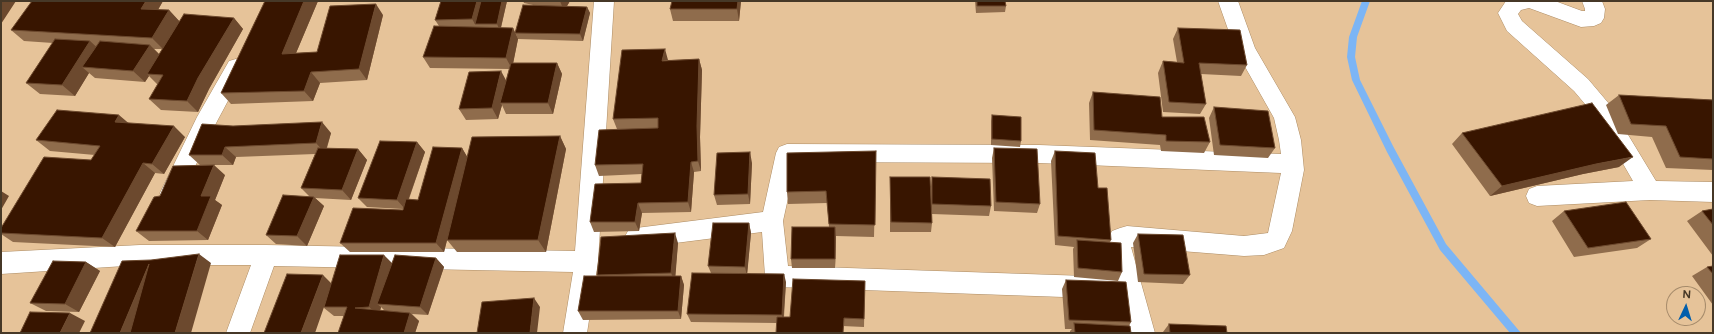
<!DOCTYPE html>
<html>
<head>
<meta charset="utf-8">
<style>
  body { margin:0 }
  #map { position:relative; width:1714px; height:334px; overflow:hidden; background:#e6c399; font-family:Figtree,sans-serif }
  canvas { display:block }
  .frame { position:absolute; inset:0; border:2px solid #463827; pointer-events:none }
  .north { position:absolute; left:1666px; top:286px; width:40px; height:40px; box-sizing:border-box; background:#e6c399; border:1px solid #a68b6b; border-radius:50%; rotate:4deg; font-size:11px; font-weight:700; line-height:16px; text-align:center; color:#463827 }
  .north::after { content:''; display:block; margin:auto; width:14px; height:18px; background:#025eab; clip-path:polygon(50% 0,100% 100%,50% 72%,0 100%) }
</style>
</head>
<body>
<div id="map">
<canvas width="1714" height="334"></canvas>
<div class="frame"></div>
<div class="north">N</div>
</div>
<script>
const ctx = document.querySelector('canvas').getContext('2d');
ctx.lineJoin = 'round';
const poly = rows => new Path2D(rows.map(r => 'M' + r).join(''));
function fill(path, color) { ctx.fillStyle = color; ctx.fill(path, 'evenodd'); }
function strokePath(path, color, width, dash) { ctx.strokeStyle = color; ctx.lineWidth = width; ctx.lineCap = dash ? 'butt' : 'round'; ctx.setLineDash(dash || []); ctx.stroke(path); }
const stream = poly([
  [1362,1,1370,1,1357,37,1355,57,1360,80,1393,146,1446,244,1521,333,1510,333,1440,250,1387,152,1352,80,1347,57,1349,37,1362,1]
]);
const minor = poly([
  [594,1,614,1,598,262,587,333,563,333,573,272,274,266,250,333,226,333,251,265,140,265,1,274,1,252,140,245,266,245,575,251,594,1],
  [1218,1,1238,1,1255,48,1295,117,1301,140,1304,170,1292,231,1284,248,1264,255,1244,256,1131,247,1155,333,1131,333,1121,299,777,287,769,284,765,276,762,232,636,248,628,245,624,238,628,231,636,228,763,212,776,153,779,147,787,144,1039,145,1281,154,1279,140,1274,118,1235,49,1218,1],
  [796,162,1039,163,1281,173,1268,233,1244,236,1127,226,1120,228,1112,231,1106,243,1116,277,788,266,783,221,796,162],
  [1506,1,1555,1,1582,11,1585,11,1585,9,1582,1,1602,1,1605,9,1604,18,1601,23,1594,26,1581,27,1529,8,1521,10,1518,14,1522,21,1588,79,1610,105,1656,181,1713,182,1713,202,1650,200,1537,206,1529,203,1526,196,1529,189,1537,186,1633,181,1596,117,1574,91,1507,31,1498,13,1506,1],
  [236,59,243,61,246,67,214,127,179,200,171,203,163,200,160,193,197,117,229,61,236,59]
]);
const wall = poly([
  [163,1,158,10,169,10,180,22,234,18,243,29,209,89,198,112,161,110,149,99,158,85,149,76,145,82,95,78,89,73,75,96,40,94,26,83,53,43,24,41,11,30],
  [154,49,162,49,159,54],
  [265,1,318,1,296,53,317,52,383,15,367,80,320,83,313,101,231,104,221,93],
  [441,1,507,1,501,28,513,28,518,39,513,63,557,63,562,74,553,114,506,114,502,105,498,119,466,120,459,109,506,80,509,69,430,68,423,57,439,26,435,20],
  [523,1,570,1,567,6,587,7,590,13,583,41,518,39,515,33,533,5,524,3],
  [741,1,739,21,673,21,670,9],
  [975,1,1005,1,1006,6,1005,12,976,13],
  [1178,28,1247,65,1241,76,1201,74,1206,104,1200,114,1163,112,1158,73,1163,61,1177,62,1173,39],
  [699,59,702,70,700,137,701,171,694,172,691,212,642,213,639,231,594,232,590,222,641,183,642,174,599,176,595,165,617,129,613,119,668,60],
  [1093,92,1210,142,1204,153,1161,151,1160,145,1090,140,1089,103],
  [1619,95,1713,100,1713,170,1666,168,1652,137,1618,134,1606,105],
  [1214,107,1275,148,1268,158,1214,155,1209,118],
  [992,115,1021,141,1020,147,991,145,991,121],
  [128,123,185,137,164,174,155,173,115,247,13,242,1,234,1,228,91,160,95,155,50,151,36,140],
  [202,124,331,133,327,148,358,149,367,160,351,200,315,198,324,206,307,246,276,244,266,235,309,196,301,188,315,154,236,157,233,165,200,165,189,155],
  [1462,133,1619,167,1583,174,1490,196,1452,144],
  [560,136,566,149,546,252,457,252,447,240,452,220,444,252,350,252,340,243,403,210,403,209,367,207,358,198,417,142,425,152,409,199,418,200,462,148,467,157],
  [994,148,1040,204,1037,213,994,211,992,158],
  [876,151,874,237,836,236,835,268,792,268,791,259,829,227,827,203,788,204,787,192],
  [1055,151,1098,188,1111,240,1110,242,1122,272,1118,281,1074,277,1073,249,1074,247,1055,245,1051,161],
  [752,163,750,204,717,205,714,195],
  [225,175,215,200,222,205,208,240,149,241,136,231,160,196],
  [890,177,931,186,932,177,991,206,989,216,932,214,932,223,931,232,890,232],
  [1713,209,1713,256,1687,221,1702,211],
  [1564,211,1651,239,1637,248,1574,257,1552,221],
  [749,223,751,233,747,273,786,282,784,317,790,317,865,281,864,327,777,323,691,322,687,314,711,273,708,266],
  [1138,234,1190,275,1183,284,1138,282,1133,243],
  [678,243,675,276,681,276,684,285,681,319,583,320,578,311,598,276,597,275],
  [436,258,444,267,428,315,412,314,419,321,415,333,338,333,344,316,334,316,324,308,331,283,392,263],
  [381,307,384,310,380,310],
  [86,262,100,271,79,312,46,311,30,303],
  [1713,266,1713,305,1692,276,1707,267],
  [1066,280,1131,322,1129,326,1131,333,1070,333,1070,331,1072,329,1065,329,1062,289],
  [1169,324,1227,333,1164,333,1163,332]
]);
const shadedWall = poly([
  [1,1,16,1,1,24],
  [146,1,163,1,152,20,141,9],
  [304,1,318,1,291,65,282,54],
  [477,1,486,1,475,24,472,19],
  [502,1,507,1,500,31,497,24],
  [560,1,570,1,564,11],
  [738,1,741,1,739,21,737,9],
  [376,4,383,15,367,80,359,69],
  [587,7,590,13,583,41,580,34],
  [169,10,180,22,164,50,152,38],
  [234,18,243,29,209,89,198,112,187,101,198,78],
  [513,28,518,39,512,69,506,58],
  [90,41,102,52,82,67,89,73,75,96,62,85],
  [150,45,161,56,147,74,149,76,145,82,133,71],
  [665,49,668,60,662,61],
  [699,59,702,70,700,137,701,171,698,161,697,126],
  [557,63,562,74,553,114,548,103],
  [501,71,507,82,500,103,502,105,498,119,492,108],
  [311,72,320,83,313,101,304,91],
  [119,115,132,126,115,122],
  [322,122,331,133,325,153,316,143],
  [174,126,185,137,164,174,152,164],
  [560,136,566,149,546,252,538,240],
  [417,142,425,152,405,209,397,200],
  [225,147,236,157,233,165,222,155],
  [462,148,468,158,444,252,436,243],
  [358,149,367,160,351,200,342,190],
  [750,152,752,163,750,204,748,194],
  [1633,157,1619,167,1583,174,1490,196,1502,186,1596,164],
  [691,162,694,172,691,212,688,202],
  [143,163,155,173,115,247,102,238],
  [214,165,225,175,215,200,222,205,208,240,197,231,201,196],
  [1,191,9,196,1,210],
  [314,197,324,206,307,246,297,236],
  [638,203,642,213,639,231,635,222],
  [749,223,751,233,747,276,745,267],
  [835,227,836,237,835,268],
  [675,233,678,243,675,282,671,273],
  [199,254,211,263,191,333,175,333],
  [384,255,393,264,377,304,381,307,379,316,369,307],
  [436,258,444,267,428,315,420,307],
  [86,262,100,271,79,312,65,304],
  [149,264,137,333,120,333],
  [784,274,786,282,783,324,782,315],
  [323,275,332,284,315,333,301,333],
  [681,276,684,285,681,319,678,311],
  [534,298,540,307,537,333,530,333],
  [70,313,85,321,79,333,60,333],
  [410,313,419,321,415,333,404,333]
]);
const building = poly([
  [32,1,146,1,141,9,169,10,152,38,11,30,32,1],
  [265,1,304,1,282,54,317,52,330,6,376,4,359,69,311,72,304,91,221,93,265,1],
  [441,1,477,1,472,19,435,20,441,1],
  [481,1,502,1,497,24,475,24,481,1],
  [672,1,738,1,737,9,670,9,672,1],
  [977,1,1005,1,1006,6,977,6,977,1],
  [523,5,587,7,580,34,515,33,523,5],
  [184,14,234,18,198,78,187,101,149,99,163,75,147,74,184,14],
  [434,26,513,28,506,58,423,57,434,26],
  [1178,28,1240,30,1247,65,1199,63,1206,104,1169,102,1163,61,1184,63,1178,28],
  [55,39,90,41,62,85,26,83,55,39],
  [100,41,150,45,133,71,82,67,100,41],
  [665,49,662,61,699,59,697,126,698,161,691,162,688,202,638,203,635,222,590,222,595,184,641,183,643,164,595,165,599,130,658,128,658,118,613,119,622,50,665,49],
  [511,63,557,63,548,103,500,103,511,63],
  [501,71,492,108,459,109,469,72,501,71],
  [1093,92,1160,97,1162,117,1204,117,1210,142,1166,141,1166,135,1094,130,1093,92],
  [1619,95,1713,100,1713,159,1680,157,1666,126,1631,124,1619,95],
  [1592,103,1633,157,1596,164,1502,186,1462,133,1592,103],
  [1214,107,1268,111,1275,148,1220,145,1214,107],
  [57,110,119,115,115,122,174,126,152,164,143,163,102,238,1,233,1,228,44,157,91,160,100,146,36,140,57,110],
  [992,115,1021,117,1021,141,992,139,992,115],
  [322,122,316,143,225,147,222,155,189,155,202,124,233,126,322,122],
  [560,136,538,240,447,240,472,137,560,136],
  [380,141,417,142,397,200,358,198,380,141],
  [433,147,462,148,436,243,340,243,353,208,403,210,406,199,418,200,433,147],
  [318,148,358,149,342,190,301,188,318,148],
  [994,148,1037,149,1040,204,996,202,994,148],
  [876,151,875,225,829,224,826,191,787,192,787,153,876,151],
  [1055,151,1095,153,1098,188,1107,188,1111,240,1058,236,1055,151],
  [750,152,748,194,714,195,717,153,750,152],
  [214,165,201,196,211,196,197,231,136,231,154,197,160,196,173,166,214,165],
  [890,177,930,177,932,223,891,222,890,177],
  [932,177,990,179,991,206,932,204,932,177],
  [283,195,314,197,297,236,266,235,283,195],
  [1626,202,1651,239,1588,248,1564,211,1626,202],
  [1713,209,1713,225,1702,211,1713,209],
  [713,223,749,223,745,267,708,266,713,223],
  [792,227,835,227,835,259,791,259,792,227],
  [675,233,671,273,597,275,601,237,675,233],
  [1138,234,1183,235,1190,275,1144,274,1138,234],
  [1077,240,1121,243,1122,272,1078,268,1077,240],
  [199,254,175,333,130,333,149,264,120,333,90,333,122,261,151,260,199,254],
  [340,255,384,255,369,307,355,308,410,313,404,333,338,333,347,307,324,307,340,255],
  [395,255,436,258,420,307,377,304,395,255],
  [53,261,86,262,65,304,30,303,53,261],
  [1713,266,1713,274,1707,267,1713,266],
  [692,273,784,274,782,315,687,314,692,273],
  [287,274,323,275,301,333,264,333,287,274],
  [584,276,681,276,678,311,578,311,584,276],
  [793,279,865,281,864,319,844,318,843,333,776,333,777,317,790,317,793,279],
  [1066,280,1126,282,1131,322,1069,320,1066,280],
  [534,298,530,333,477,333,482,302,534,298],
  [30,312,70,313,60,333,20,333,30,312],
  [1074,323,1130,326,1131,333,1075,333,1074,323],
  [1169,324,1226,326,1227,333,1170,333,1169,324]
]);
fill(stream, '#7cb5f5');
strokePath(minor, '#ac8b63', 1);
fill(minor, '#fff');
fill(wall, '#8f6c4c');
fill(shadedWall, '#6c492e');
fill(building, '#381500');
strokePath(building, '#6c492e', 1);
</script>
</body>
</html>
